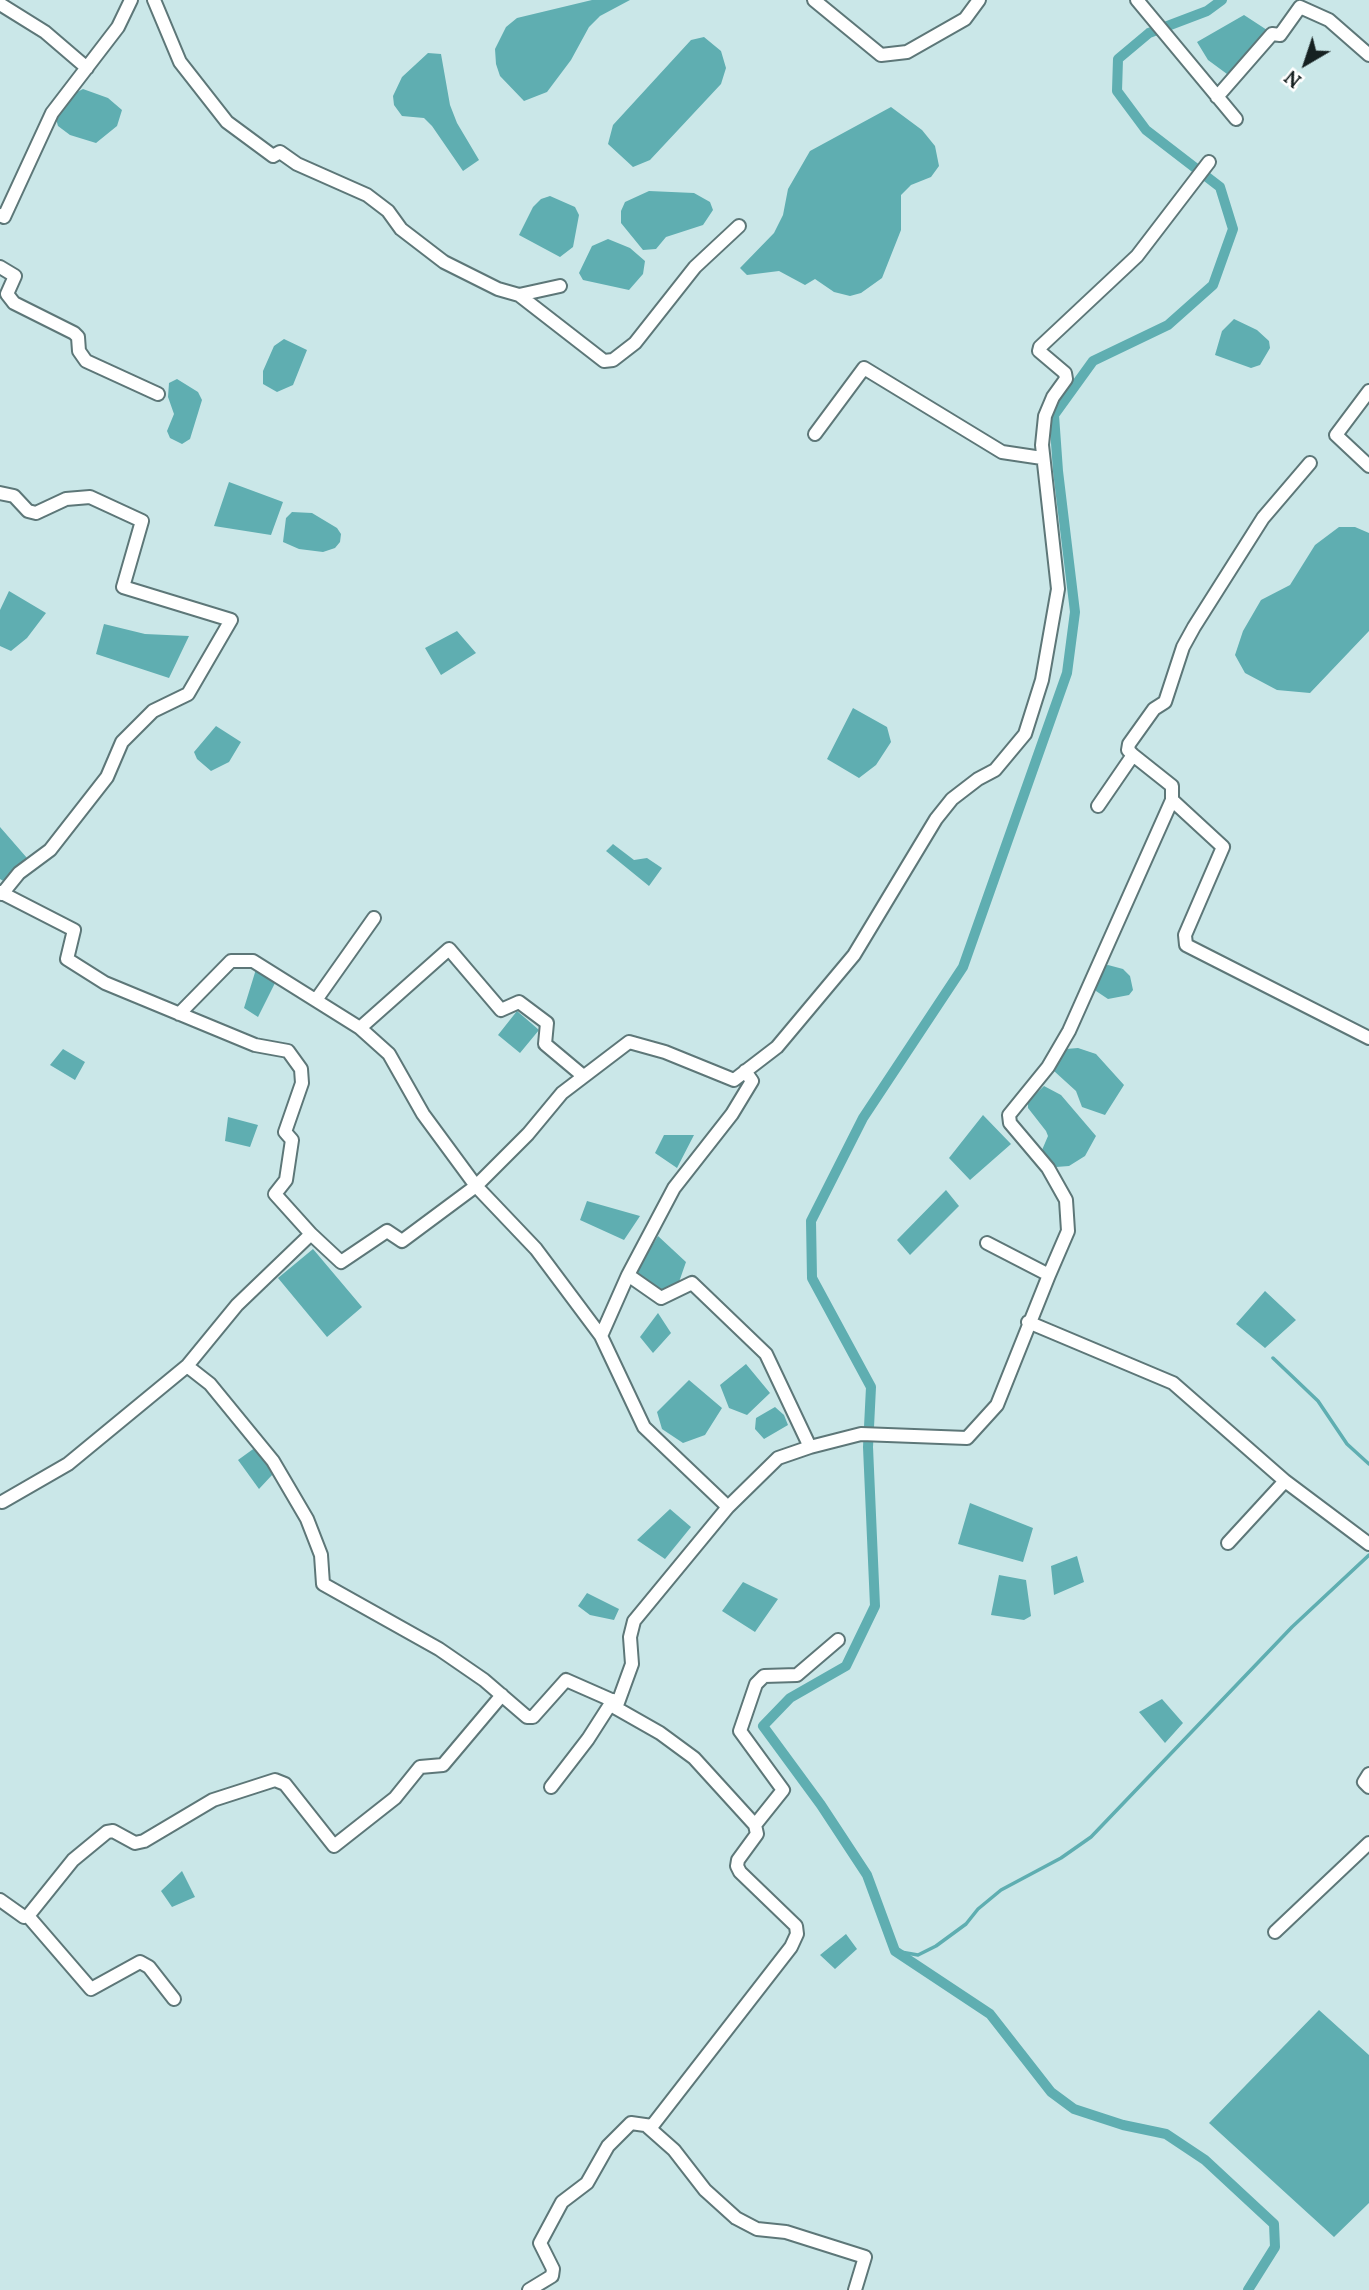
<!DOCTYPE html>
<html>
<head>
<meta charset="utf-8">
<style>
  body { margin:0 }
  #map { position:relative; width:1369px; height:2290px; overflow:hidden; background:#cae7e8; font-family:Lora,serif }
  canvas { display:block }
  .north { position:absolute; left:1271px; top:28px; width:70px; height:70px; -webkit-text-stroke:5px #fff; paint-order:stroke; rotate:219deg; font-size:19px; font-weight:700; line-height:28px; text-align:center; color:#162121 }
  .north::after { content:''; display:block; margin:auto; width:24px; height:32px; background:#162121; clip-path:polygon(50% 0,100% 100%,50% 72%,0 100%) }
</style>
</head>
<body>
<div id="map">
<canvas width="1369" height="2290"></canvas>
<div class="north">N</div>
</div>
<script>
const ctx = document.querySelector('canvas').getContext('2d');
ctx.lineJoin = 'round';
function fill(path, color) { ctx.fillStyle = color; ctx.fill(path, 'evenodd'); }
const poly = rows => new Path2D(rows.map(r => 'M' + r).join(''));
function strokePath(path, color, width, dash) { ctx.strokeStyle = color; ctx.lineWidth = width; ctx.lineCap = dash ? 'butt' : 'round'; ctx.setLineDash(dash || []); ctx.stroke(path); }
const forest = poly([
  [592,0,630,0,600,16,589,27,571,60,547,92,524,101,500,76,496,64,495,49,506,27,517,18],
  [1244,15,1267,30,1267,36,1227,74,1208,60,1197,42],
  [704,37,721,51,726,68,721,84,650,160,633,167,608,144,613,125,691,40],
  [428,53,441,54,450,105,457,123,479,160,463,171,432,126,424,118,402,116,394,105,393,96,402,77],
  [83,89,108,98,122,110,117,126,96,143,70,135,58,126,56,119,60,113,75,93],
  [891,107,922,130,935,146,939,166,931,177,911,185,901,195,901,230,882,278,861,293,850,296,834,292,815,279,805,285,779,271,747,275,740,268,774,233,783,215,788,189,810,151],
  [649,191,694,193,710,202,713,210,703,225,666,237,656,249,643,250,621,223,621,211,625,202],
  [550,196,575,207,579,215,573,247,560,257,519,235,533,207,541,199],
  [608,239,630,248,645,261,643,274,629,290,583,280,579,273,592,246],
  [1234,319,1257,330,1269,341,1270,348,1260,365,1251,368,1215,355,1222,331],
  [284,339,307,350,293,385,277,392,263,384,263,371,274,346],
  [177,379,198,392,202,400,190,439,182,444,170,438,167,431,174,414,168,397,169,383],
  [229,482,283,502,271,535,214,526],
  [292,512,312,513,337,528,341,534,340,542,335,548,323,552,299,549,283,542,286,518],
  [1339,527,1355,527,1369,533,1369,631,1310,693,1277,690,1245,673,1235,655,1243,631,1261,600,1290,585,1315,545],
  [9,591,46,613,27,638,11,651,0,646,0,610],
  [104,624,145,634,189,636,169,678,96,654],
  [457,631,476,653,441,675,425,648],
  [853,708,887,727,891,742,876,765,859,778,827,759],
  [216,726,241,742,229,762,211,771,197,759,194,752],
  [0,827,27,858,5,882,0,879],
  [613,844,634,860,647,858,662,868,649,886,606,851],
  [1108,965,1123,969,1130,976,1133,990,1129,995,1108,999,1096,991,1093,980,1103,966],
  [257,966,278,977,258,1017,244,1008],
  [517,1011,539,1030,520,1053,498,1035],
  [1078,1048,1096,1054,1124,1085,1105,1115,1082,1107,1076,1091,1054,1071,1053,1066,1066,1049],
  [63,1049,85,1062,75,1080,50,1065],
  [1044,1086,1061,1095,1096,1136,1085,1156,1069,1166,1056,1167,1044,1157,1042,1150,1048,1136,1046,1131,1028,1108,1028,1101],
  [983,1115,1011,1144,970,1180,949,1158],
  [228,1117,258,1125,250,1147,225,1141],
  [664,1135,694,1135,677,1168,655,1153],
  [946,1190,959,1206,910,1255,897,1240],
  [587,1201,640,1216,624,1240,580,1220],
  [658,1236,686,1262,679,1282,663,1291,635,1273],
  [313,1249,362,1307,327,1337,278,1278],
  [1265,1291,1296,1320,1265,1348,1236,1324],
  [658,1313,671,1333,653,1353,640,1337],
  [746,1364,770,1393,747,1415,729,1408,720,1385],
  [689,1380,722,1408,705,1435,683,1443,662,1429,657,1412],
  [775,1407,784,1415,788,1425,764,1439,755,1429,756,1418],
  [256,1447,273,1474,259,1489,238,1460],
  [970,1503,1033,1528,1023,1562,958,1544],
  [670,1509,691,1527,665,1559,637,1540],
  [1077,1556,1084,1582,1054,1595,1051,1566],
  [999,1575,1026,1580,1031,1616,1024,1620,991,1615],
  [743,1582,778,1599,755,1632,722,1611],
  [587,1593,619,1609,614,1620,590,1615,578,1606],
  [1162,1699,1183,1723,1165,1743,1139,1712],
  [182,1871,195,1897,172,1907,161,1891],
  [846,1934,857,1949,835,1969,820,1955],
  [1319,2010,1369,2055,1369,2203,1334,2237,1209,2123]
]);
const stream = poly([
  [1273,1358,1318,1401,1347,1444,1369,1464],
  [895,1951,918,1955,936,1946,966,1924,978,1909,1001,1890,1061,1858,1091,1837,1292,1627,1369,1555]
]);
const canal = poly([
  [1222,0,1207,11,1149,33,1118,59,1117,91,1146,130,1220,187,1233,229,1213,285,1168,325,1093,361,1054,415,1058,471,1075,612,1067,673,963,967,863,1118,811,1221,812,1278,871,1387,868,1447,875,1606,846,1666,790,1698,763,1726,821,1805,867,1875,895,1951,990,2014,1051,2092,1074,2109,1123,2125,1166,2134,1205,2160,1274,2224,1275,2247,1248,2290]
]);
const street = poly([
  [154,0,180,62,227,122,273,156,280,152,297,164,367,195,388,211,401,229,444,262,498,289,519,295,560,286],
  [814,0,881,55,907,52,965,19,979,0],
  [1137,0,1236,119],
  [0,4,45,32,87,68],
  [1217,97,1272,34,1280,35,1300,7,1329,20,1369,55],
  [0,215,4,217,52,113,118,27,131,0],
  [0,267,15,276,7,294,14,303,74,333,78,337,79,351,86,361,158,394],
  [519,295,604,361,613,360,635,343,695,267,739,226],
  [1369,391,1336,435,1369,466],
  [815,434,864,368,1002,452,1042,458],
  [0,493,14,496,28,511,36,513,66,499,90,497,142,521,123,587,231,620,188,694,153,711,122,742,107,777,50,850,19,873,2,894],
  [1172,800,1223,847,1185,935,1186,945,1369,1038],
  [1098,806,1133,755],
  [0,892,74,930,67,959,105,983,255,1045,288,1051,301,1069,302,1083,285,1132,292,1140,286,1180,275,1194,311,1234],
  [316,1000,374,918],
  [179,1014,231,961,253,961,360,1028,449,949,501,1010,519,1002,547,1023,545,1044,582,1075],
  [360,1028,389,1054,423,1114,476,1186,536,1249,601,1336,628,1275,661,1298,692,1283,766,1354,810,1447],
  [987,1243,1049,1275,1068,1231,1066,1200,1048,1168,1010,1123,1009,1115,1048,1067,1069,1031,1172,800,1172,786,1133,755,1128,750,1129,744,1154,709,1165,702,1183,647,1194,627,1263,518,1310,463],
  [628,1275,674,1188,732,1114,752,1081,745,1071],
  [1028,1322,1173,1383,1285,1481,1369,1544],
  [601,1336,644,1427,728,1507],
  [187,1366,210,1384,273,1461,307,1519,321,1555,323,1584,439,1649,484,1680,527,1717,533,1717,566,1680,616,1702],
  [2,1502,68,1464,187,1366,237,1305,311,1234,341,1262,387,1231,402,1241,476,1186,528,1134,562,1093,629,1042,665,1052,734,1080,777,1047,854,955,936,819,952,799,978,779,995,770,1025,734,1042,680,1058,589,1042,445,1045,416,1053,397,1066,379,1065,373,1039,351,1040,347,1137,256,1209,162],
  [1228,1543,1285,1481],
  [838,1640,797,1675,764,1676,756,1684,740,1731,783,1790,755,1825,694,1758,660,1733,616,1708,632,1664,630,1637,634,1621,728,1507,778,1458,810,1447,861,1434,967,1438,997,1405,1049,1275],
  [1369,1774,1364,1782,1369,1787],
  [551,1787,588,1739,613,1700],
  [0,1900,24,1917,28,1916,73,1860,107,1832,113,1831,135,1843,144,1841,213,1800,275,1780,285,1784,334,1846,395,1798,420,1767,443,1765,502,1695],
  [28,1916,91,1989,140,1962,149,1967,174,1999],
  [1275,1932,1369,1843],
  [648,2127,674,2150,705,2190,736,2218,757,2229,786,2232,865,2257,855,2290],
  [529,2290,552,2276,553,2269,540,2243,562,2202,587,2183,608,2146,631,2123,652,2126,791,1947,797,1934,796,1926,740,1872,737,1866,738,1860,757,1834,755,1825]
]);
fill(forest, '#5faeb1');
strokePath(stream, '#5faeb1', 3.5);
strokePath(canal, '#5faeb1', 10);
strokePath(street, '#5d7778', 16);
strokePath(street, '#fff', 12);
</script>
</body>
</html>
